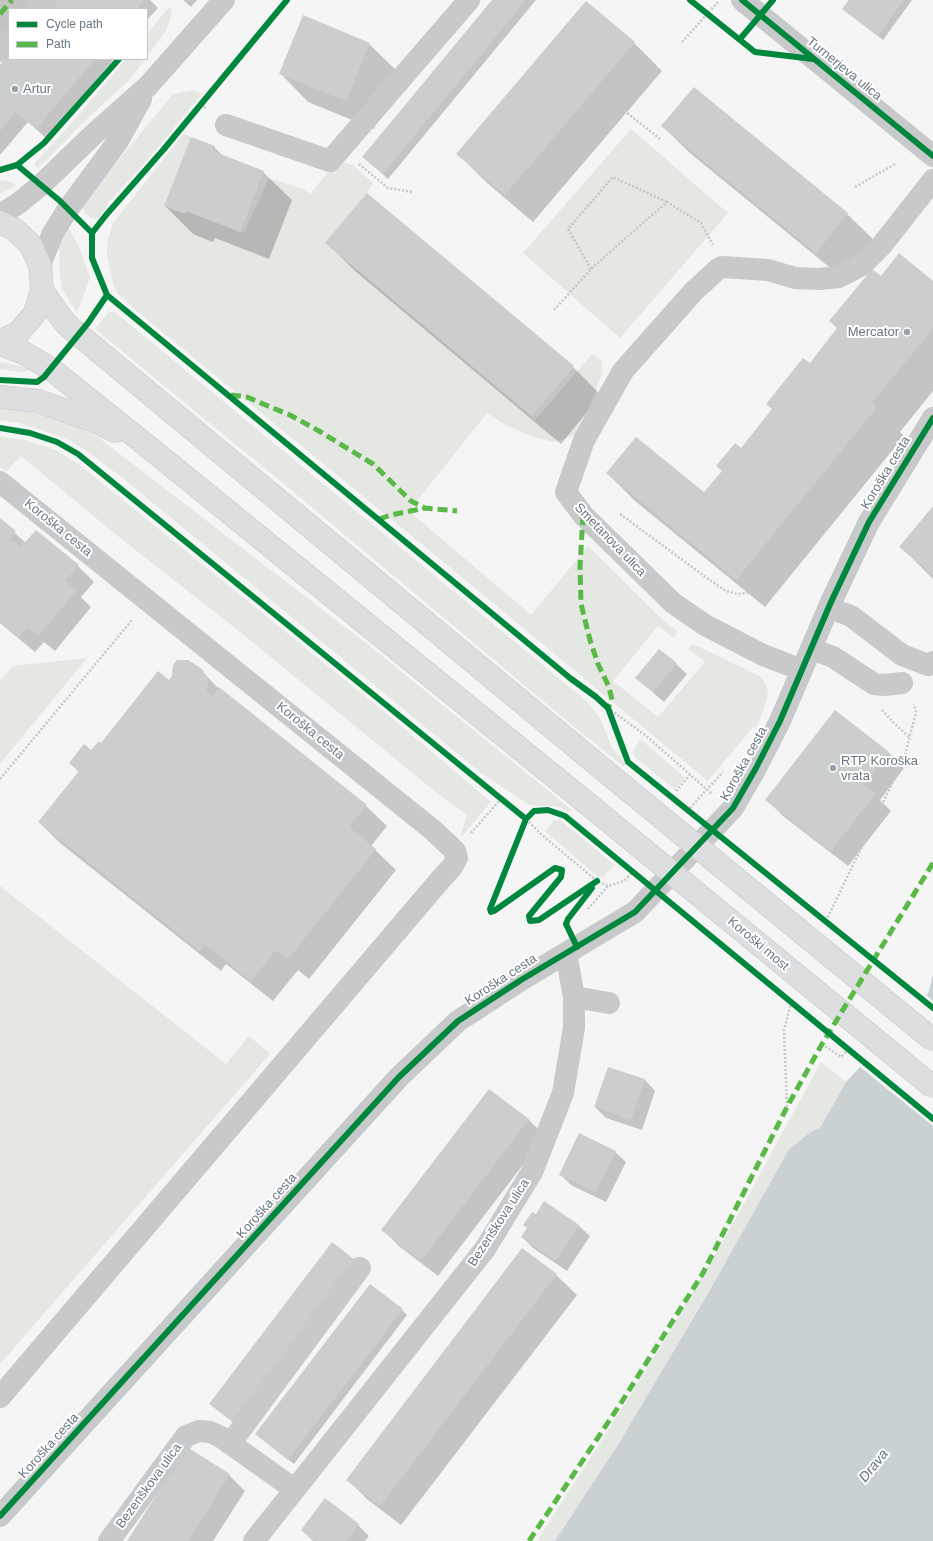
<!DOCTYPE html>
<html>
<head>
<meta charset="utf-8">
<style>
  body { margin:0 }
  #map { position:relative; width:933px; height:1541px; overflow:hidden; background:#f5f5f5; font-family:Helvetica,sans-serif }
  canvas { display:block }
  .legend { position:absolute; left:8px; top:8px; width:140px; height:52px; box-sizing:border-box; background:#fff; border:1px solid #c3c9cc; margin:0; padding:5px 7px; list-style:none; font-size:12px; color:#697780 }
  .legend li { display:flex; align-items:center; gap:8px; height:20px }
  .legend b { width:20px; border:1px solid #c3c9cc }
</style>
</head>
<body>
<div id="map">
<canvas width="933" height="1541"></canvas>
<ul class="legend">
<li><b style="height:5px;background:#00873e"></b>Cycle path</li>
<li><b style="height:5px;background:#58b947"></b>Path</li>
</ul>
</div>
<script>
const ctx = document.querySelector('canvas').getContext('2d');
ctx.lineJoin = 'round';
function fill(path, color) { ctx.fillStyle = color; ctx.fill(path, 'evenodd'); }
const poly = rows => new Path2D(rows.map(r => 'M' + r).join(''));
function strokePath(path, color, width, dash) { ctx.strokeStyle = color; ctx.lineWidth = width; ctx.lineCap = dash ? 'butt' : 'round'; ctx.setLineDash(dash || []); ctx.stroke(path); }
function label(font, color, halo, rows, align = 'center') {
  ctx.font = font + ' Helvetica,sans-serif'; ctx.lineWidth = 4; ctx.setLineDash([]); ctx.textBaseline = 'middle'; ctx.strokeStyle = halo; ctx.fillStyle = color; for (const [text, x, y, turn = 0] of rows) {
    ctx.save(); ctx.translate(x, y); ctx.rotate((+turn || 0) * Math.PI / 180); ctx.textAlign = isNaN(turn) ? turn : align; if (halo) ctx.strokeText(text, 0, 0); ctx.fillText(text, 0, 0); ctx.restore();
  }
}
const green = poly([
  [169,7,171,9,172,13,166,31,147,57,147,34],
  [126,59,146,59,128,81,89,117,38,168,34,164,77,117],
  [195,90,202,94,144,164,108,203,104,212,99,218,95,219,91,218,80,207,173,94],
  [631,129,728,213,620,338,523,253],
  [184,133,191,137,164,206,185,214,186,211,244,233,269,178,303,189,310,194,337,161,353,165,373,183,367,193,326,243,535,420,592,354,601,360,603,372,585,417,573,436,554,442,531,436,506,425,487,413,409,511,531,615,588,546,663,620,677,631,674,638,658,626,613,681,658,717,705,662,688,649,693,644,760,676,765,683,768,691,766,702,756,728,753,727,708,781,458,574,133,308,119,295,113,284,107,255,107,243,113,223],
  [5,180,17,185,0,194,0,181],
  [67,225,79,247,90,278,77,313,62,289,60,277,59,248],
  [109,312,115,312,584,699,595,711,601,720,612,748,626,764,623,766,573,726,290,489,95,329],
  [0,362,16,365,31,369,28,371,22,372,0,369],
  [0,405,41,412,81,428,99,438,371,647,572,810,568,812,562,808,555,806,536,806,528,804,481,773,125,480,87,451,65,438,20,423,0,420],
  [0,436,28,441,56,450,81,466,393,719,491,802,462,836,461,835,467,815,442,797,240,632,114,533,21,456,6,472,0,467],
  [87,658,0,764,0,681,13,666],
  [641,740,685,778,675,790,635,757,633,753,634,749],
  [557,820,560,820,615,865,603,877,597,876,545,831,553,821],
  [0,886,226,1064,249,1036,270,1054,0,1364],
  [821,1062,846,1082,820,1128,812,1131,789,1149,710,1290,619,1443,555,1541,537,1541,623,1407,678,1318,736,1218]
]);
const water = poly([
  [933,975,933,1541,555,1541,619,1443,710,1290,789,1149,812,1131,820,1128,846,1082,928,994]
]);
const pier = poly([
  [925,994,933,1001,933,1126,859,1066]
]);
const shadow = poly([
  [0,0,34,0,26,9,9,9,9,30,0,41],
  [56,0,150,0,158,8,147,20,147,9,49,9],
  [183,0,197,0,191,7],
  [493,0,536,0,388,179,369,162],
  [850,0,912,0,883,40,843,9],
  [634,43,662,71,533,222,486,182,458,154],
  [369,44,398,72,374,129,308,102,280,73],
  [9,59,114,59,47,139,28,122,0,155,0,66],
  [694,88,847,214,876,242,845,280,691,154,662,126],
  [214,147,223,156,263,172,292,200,269,259,215,238,213,242,193,234,165,206],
  [367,195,573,367,601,395,561,444,355,271,327,243],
  [881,277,933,282,933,391,900,432,904,436,765,607,635,501,607,473,704,494],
  [933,508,933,579,901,547],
  [0,520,26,543,78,566,94,582,81,597,91,607,55,651,44,642,35,652,0,623],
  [175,664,196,665,219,689,366,806,387,826,371,846,396,870,309,979,298,970,273,1001,226,964,221,971,60,843,39,822,79,772,70,763,101,744,169,681,173,676,172,670],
  [676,664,687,674,664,702,636,678],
  [888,752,904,768,880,800,891,811,848,866,783,816,767,800],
  [645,1080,655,1091,642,1130,606,1118,595,1107],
  [489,1090,529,1120,545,1136,438,1276,399,1246,383,1230],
  [615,1152,626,1162,606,1202,571,1185,560,1174],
  [544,1203,579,1226,590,1236,567,1271,533,1248,522,1237],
  [355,1261,238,1426,216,1409],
  [556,1275,577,1295,401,1525,368,1500,347,1479],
  [402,1310,407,1315,294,1464,256,1434],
  [229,1475,245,1491,213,1541,129,1541],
  [358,1525,369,1536,365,1541,313,1541,302,1530]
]);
const building = poly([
  [55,0,144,0,137,9,47,9],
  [492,0,526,0,383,174,362,157],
  [849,0,904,0,878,36,842,9],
  [586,1,635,42,505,195,456,154],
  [303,15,370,43,346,101,279,74],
  [9,54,9,59,95,59,36,129,16,112,0,131,0,65],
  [694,87,848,213,816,253,661,126],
  [191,137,215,146,213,151,264,171,240,232,186,211,185,214,164,206],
  [367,193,574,366,532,416,325,243],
  [899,253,933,281,933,328,872,403,877,407,736,580,606,473,636,437,704,492,722,471,716,466,735,443,741,448,772,409,766,404,803,358,810,363,837,328,829,321,872,269,881,276],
  [933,506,933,575,899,547],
  [0,518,16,531,10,539,21,547,36,530,79,565,65,581,76,591,38,636,27,627,19,637,0,622],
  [659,649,677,663,653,692,635,678],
  [177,660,188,660,196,665,202,669,207,677,208,685,206,691,212,696,219,687,367,805,349,827,376,849,288,959,276,950,251,981,205,944,200,951,38,822,79,771,69,763,84,744,91,750,99,741,101,743,158,671,169,680,172,676,173,665],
  [835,710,889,752,864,785,875,794,831,851,765,800],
  [608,1067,645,1079,631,1120,594,1107],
  [489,1089,529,1119,421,1261,381,1230],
  [579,1133,616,1151,595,1192,559,1175],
  [544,1201,579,1225,556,1261,521,1237,527,1228,523,1225,532,1212,536,1214],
  [332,1242,355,1260,232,1421,209,1404],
  [522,1248,557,1274,380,1506,346,1480],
  [370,1284,403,1309,288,1460,255,1434],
  [187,1447,230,1474,188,1541,127,1541],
  [325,1498,359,1524,346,1541,315,1541,301,1530]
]);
const path = poly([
  [682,42,718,2],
  [201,104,207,109],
  [621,108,660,139],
  [359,164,388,188,413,192],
  [855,187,895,164],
  [591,269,568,229,613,177,667,202],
  [554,310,593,267,667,202,701,223,713,245],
  [620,514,711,581,726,591,737,594,747,593,758,585,858,466],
  [608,708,645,735,712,794],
  [882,710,894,723,910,738],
  [0,779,132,620],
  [676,791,690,775],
  [690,808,723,772],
  [526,819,542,835,597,881,608,886],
  [471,833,501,799],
  [588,909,608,886,624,881,632,873],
  [826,921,904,759,916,712,914,704],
  [822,1044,841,1057,849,1049],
  [787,1107,784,1031,791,1003]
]);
const minor = poly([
  [742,0,933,156],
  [35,9,40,2,47,0],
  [0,51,9,40],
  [226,125,330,161,469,0],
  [0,215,19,203,41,185,94,134,148,86,224,0],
  [40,265,53,233,68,209,118,141,141,99],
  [0,482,434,831,455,851,457,858,452,867,441,879,0,1397],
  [829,608,851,616,902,655,928,665,933,662],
  [812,649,833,657,874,684,885,685,902,683],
  [802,670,763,655,705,625,673,603,583,515,566,492,584,440,623,371,693,292,718,269,722,267,768,270,795,278,819,279,839,277,862,265,882,245,933,180],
  [574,997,609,1003],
  [230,1444,360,1268],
  [0,1516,399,1077,458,1021,521,980,635,912,733,808,756,768,780,721,831,602,869,522,933,418],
  [109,1541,186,1436,199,1431,210,1432,221,1437,294,1489],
  [254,1541,485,1249,532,1172,563,1093,574,1028,574,997,566,953]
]);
const major = poly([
  [0,222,14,229,31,245,40,265,42,290,35,313,19,332,0,342],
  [42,290,57,312,67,325,611,776],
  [0,344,24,353,51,369,151,449,583,800],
  [0,397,38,401,92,420,115,431]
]);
const majorBridge = poly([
  [611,776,933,1040],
  [583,800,933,1087]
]);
const quiet = poly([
  [0,14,12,0],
  [231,395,247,397,268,406,290,415,319,431,373,464,411,501,425,508],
  [583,515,580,567,581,604,590,640,598,664,609,687,612,700,608,708],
  [379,519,391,515,425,508,457,511],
  [529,1541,621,1403,703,1273,787,1107,822,1044,933,863]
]);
const cycleway = poly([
  [690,0,755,52,813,59],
  [742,0,933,156],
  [740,39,773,0],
  [17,165,44,143,119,59],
  [0,170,17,165,60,201,92,233,92,258,107,295,570,678,596,697,608,708,628,762,933,1008],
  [92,233,106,215,164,149,287,0],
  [0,380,37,382,44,377,88,323,107,295],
  [0,428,30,433,57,442,78,454,526,819,534,811,548,810,565,816,933,1119],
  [526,819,490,909,491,912,494,911,555,868,562,870,561,877,529,916,530,921,539,920,597,881],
  [577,947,566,924,568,919,592,888],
  [0,1516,399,1077,458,1021,521,980,635,912,733,808,756,768,780,721,831,602,869,522,933,418]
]);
const markers = [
  [15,89,4,"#9aa3a9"],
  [907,332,4,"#9aa3a9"],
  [833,768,4,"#9aa3a9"]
];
const streetNames = [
  ["Turnerjeva ulica",844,69,39],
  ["Koroška cesta",886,473,-59],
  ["Koroška cesta",58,528,39],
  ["Smetanova ulica",610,540,46],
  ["Koroška cesta",310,731,39],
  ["Koroška cesta",744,764,-61],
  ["Koroški most",758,944,40],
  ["Koroška cesta",501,980,-33],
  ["Koroška cesta",267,1206,-48],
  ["Bezenškova ulica",499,1223,-57],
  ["Koroška cesta",49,1446,-48],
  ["Bezenškova ulica",149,1486,-54]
];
const poiNames = [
  ["Artur",23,89],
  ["Mercator",899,332,"right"],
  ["RTP Koroška",841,761],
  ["vrata",841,776]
];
const waterNames = [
  ["Drava",874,1466,-51]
];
fill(green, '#e5e7e3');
fill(water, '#cad1d3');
fill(pier, '#f5f5f5');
fill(shadow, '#0003');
fill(building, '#cccdcd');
strokePath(major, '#d1d2d3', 24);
strokePath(path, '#c6c7c7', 2.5, [2, 2]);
strokePath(minor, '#c8c9ca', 22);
strokePath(major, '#dddedf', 22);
strokePath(majorBridge, '#d1d2d3', 24, []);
strokePath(majorBridge, '#dddedf', 22);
strokePath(quiet, '#58b947', 5, [10, 5]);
strokePath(cycleway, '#00873e', 6);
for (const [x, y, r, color] of markers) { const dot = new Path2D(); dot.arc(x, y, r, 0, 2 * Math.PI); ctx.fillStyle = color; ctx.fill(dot); strokePath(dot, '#fff', 1.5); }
label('13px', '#697780', '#fff', streetNames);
label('13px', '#697780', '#fff', poiNames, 'left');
label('italic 14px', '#65777d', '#fff', waterNames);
</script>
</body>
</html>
